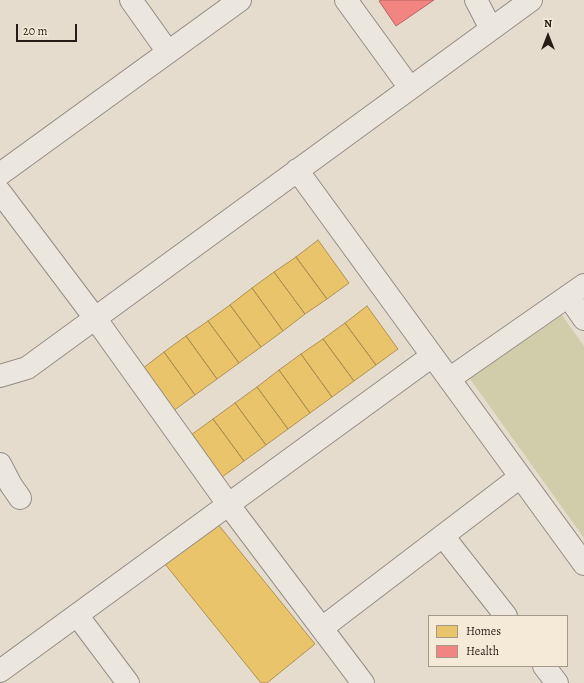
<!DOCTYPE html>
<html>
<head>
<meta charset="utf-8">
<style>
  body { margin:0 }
  #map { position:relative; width:584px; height:683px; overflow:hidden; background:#e6dcce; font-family:Alegreya,serif }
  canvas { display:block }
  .legend { position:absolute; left:428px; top:615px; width:140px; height:52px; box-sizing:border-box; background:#f5ead8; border:1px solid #a3988a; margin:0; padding:5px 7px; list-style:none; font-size:12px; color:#271c16 }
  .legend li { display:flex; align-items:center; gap:8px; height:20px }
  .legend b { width:20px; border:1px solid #a3988a }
  .north { position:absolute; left:528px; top:16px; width:40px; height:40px; -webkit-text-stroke:3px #f5ead8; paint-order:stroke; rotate:0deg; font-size:11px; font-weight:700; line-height:16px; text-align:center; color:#271c16 }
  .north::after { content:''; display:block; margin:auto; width:14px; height:18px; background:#271c16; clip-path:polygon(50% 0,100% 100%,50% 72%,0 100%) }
  .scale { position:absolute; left:16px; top:24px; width:61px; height:18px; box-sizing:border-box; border:2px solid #271c16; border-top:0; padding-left:5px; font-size:12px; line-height:14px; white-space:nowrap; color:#271c16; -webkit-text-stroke:3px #f5ead8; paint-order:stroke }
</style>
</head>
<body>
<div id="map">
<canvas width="584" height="683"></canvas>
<ul class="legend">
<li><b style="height:11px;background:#e9c46a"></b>Homes</li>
<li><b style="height:11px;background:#f28482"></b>Health</li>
</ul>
<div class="north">N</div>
<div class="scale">20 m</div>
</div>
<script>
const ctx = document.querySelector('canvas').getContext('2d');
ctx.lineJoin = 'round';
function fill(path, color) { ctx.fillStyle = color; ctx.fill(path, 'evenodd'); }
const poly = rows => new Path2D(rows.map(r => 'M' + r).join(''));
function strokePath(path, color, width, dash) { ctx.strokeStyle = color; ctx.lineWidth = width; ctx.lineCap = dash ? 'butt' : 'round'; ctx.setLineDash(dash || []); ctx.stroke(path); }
const green = poly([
  [559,311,584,346,584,538,468,376]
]);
const homes = poly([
  [318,240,349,283,327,299,296,257,318,240],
  [296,257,327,299,305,314,274,272,296,257],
  [274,272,305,314,283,331,252,288,274,272],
  [252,288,283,331,261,347,230,305,252,288],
  [230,305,261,347,239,363,208,321,230,305],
  [367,306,398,349,376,365,345,323,367,306],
  [208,321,239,363,217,379,186,336,208,321],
  [345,323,376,365,354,381,323,339,345,323],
  [186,336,217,379,195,395,164,352,186,336],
  [323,339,354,381,332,397,301,354,323,339],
  [164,352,195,395,173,411,142,369,164,352],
  [301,354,332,397,310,413,279,370,301,354],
  [279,370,310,413,288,429,257,387,279,370],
  [257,387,288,429,266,445,235,403,257,387],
  [235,403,266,445,244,461,213,419,235,403],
  [213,419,244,461,222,477,191,435,213,419],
  [217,523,315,644,267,683,261,683,165,564,217,523]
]);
const health = poly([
  [381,0,434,0,396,26,379,1,381,0]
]);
const minor = poly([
  [131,0,168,52],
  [346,0,410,88],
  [476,0,491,29],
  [297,170,584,564],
  [0,174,240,0],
  [0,192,95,318,228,504,363,683],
  [568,296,584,319],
  [0,376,27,368,531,0],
  [449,379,584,285],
  [0,464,11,485,20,498],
  [443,536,506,616],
  [77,615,128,683],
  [322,628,520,477],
  [544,666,557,683],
  [0,671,432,356]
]);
fill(green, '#d1cdab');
fill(homes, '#e9c46a');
strokePath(homes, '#af9251', 1);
fill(health, '#f28482');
strokePath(health, '#b56562', 1);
strokePath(minor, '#948d85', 24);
strokePath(minor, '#ebe6de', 22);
</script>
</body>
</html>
